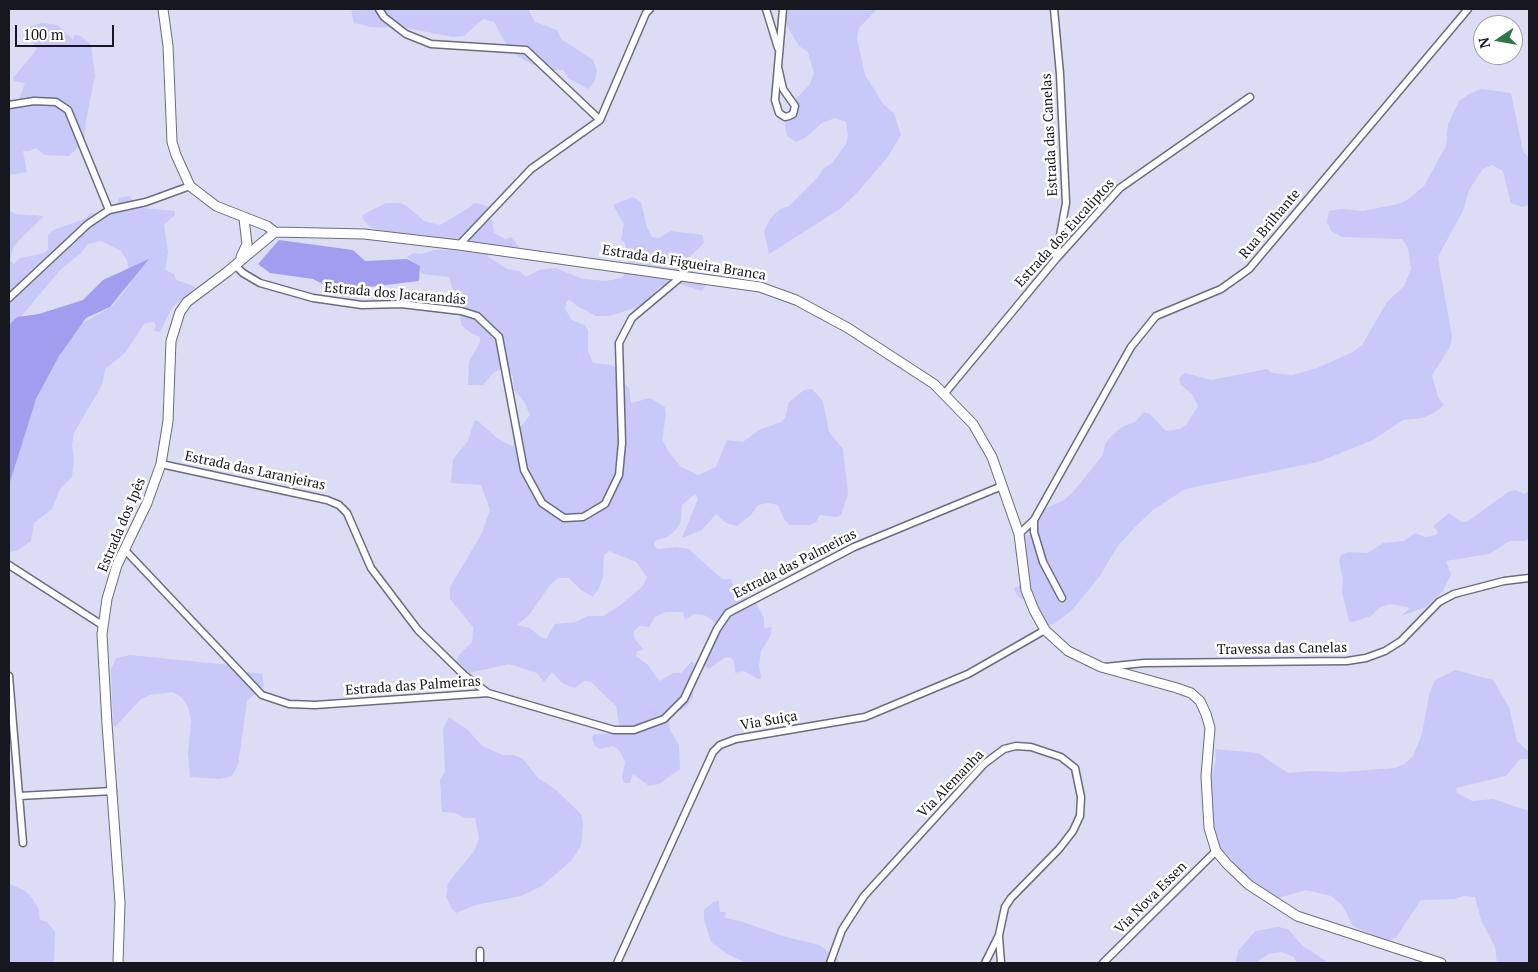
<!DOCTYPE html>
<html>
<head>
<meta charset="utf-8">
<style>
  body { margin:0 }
  #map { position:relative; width:1538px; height:972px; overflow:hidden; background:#dcddf5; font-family:"PT Serif",serif }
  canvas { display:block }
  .frame { position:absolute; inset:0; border:10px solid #17171f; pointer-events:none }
  .north { position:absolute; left:1473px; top:15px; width:50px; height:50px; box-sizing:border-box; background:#fff; border:1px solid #a2a2a5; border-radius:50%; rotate:258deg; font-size:14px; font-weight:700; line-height:20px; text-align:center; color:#17171f }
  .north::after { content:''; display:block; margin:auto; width:18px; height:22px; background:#2f7744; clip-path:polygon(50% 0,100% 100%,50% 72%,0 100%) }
  .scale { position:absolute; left:15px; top:25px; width:99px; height:22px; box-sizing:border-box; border:2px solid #17171f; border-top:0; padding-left:6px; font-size:15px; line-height:18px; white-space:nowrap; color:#17171f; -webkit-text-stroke:4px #fff; paint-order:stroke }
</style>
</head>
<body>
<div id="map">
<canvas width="1538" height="972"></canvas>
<div class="frame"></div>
<div class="north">N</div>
<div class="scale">100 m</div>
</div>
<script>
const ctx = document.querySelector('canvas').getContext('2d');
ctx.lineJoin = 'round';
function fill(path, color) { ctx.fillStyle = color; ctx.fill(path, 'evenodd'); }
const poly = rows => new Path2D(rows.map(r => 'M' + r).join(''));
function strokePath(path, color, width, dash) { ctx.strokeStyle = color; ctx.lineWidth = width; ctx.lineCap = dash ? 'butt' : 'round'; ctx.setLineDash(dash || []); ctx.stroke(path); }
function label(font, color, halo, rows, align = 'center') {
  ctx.font = font + ' "PT Serif",serif'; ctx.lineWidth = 5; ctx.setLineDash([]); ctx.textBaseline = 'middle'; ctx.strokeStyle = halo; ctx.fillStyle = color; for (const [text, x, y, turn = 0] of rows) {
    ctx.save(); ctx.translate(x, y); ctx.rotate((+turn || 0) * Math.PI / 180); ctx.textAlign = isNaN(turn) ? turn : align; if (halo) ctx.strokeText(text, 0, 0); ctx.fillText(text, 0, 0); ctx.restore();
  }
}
const green = poly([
  [351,9,528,9,535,22,557,30,561,39,593,60,597,70,595,80,589,89,569,79,563,70,543,70,519,57,509,49,494,22,483,19,464,36,453,37,407,28,371,27,354,23],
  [789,9,877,9,859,28,857,38,865,75,884,105,894,113,901,135,887,158,856,194,840,209,769,254,764,231,770,219,780,209,789,206,817,178,823,169,832,163,846,144,848,134,846,122,835,118,822,123,805,138,796,142,787,136,785,125,787,114,792,103,810,84,814,73,808,52,799,46,787,26,785,15],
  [42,23,58,25,73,40,75,35,81,36,91,45,95,76,86,120,84,142,69,156,45,155,36,148,29,151,23,151,27,172,9,175,9,104,18,102,25,83,14,81,13,78,37,49,23,29],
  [1481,89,1511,93,1523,151,1529,158,1529,205,1522,207,1511,203,1503,171,1492,165,1483,169,1469,190,1463,211,1441,251,1438,258,1452,337,1450,347,1432,375,1438,397,1444,405,1434,413,1422,418,1403,420,1373,440,1318,462,1185,489,1153,510,1135,527,1117,547,1100,576,1072,610,1054,624,1045,626,1029,603,1017,596,1014,588,1022,585,1022,535,1033,535,1037,519,1042,510,1064,500,1073,492,1103,455,1105,444,1111,436,1122,427,1135,422,1144,412,1150,414,1166,431,1180,429,1186,425,1198,406,1192,394,1180,384,1179,378,1185,373,1211,380,1267,369,1272,373,1292,375,1317,368,1353,352,1362,345,1387,302,1404,286,1411,269,1408,248,1402,239,1342,237,1331,231,1327,222,1329,211,1341,209,1363,211,1398,204,1407,200,1424,186,1446,146,1448,124,1459,101,1469,94],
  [129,196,136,205,143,208,175,211,175,215,164,225,168,252,165,270,174,274,176,280,194,286,195,289,173,306,160,332,154,331,156,326,154,322,145,323,124,354,105,369,102,385,74,433,72,445,74,460,72,477,60,489,52,509,34,523,31,541,16,551,9,552,9,470,22,428,57,358,79,325,113,306,131,283,127,260,121,251,101,241,88,244,81,253,61,269,9,331,9,210,15,214,44,216,20,239,13,248,10,261,14,264,20,258,44,253,48,249,48,235,53,230,85,219,91,213,101,214,116,208,119,198],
  [633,197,641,202,647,227,652,237,659,238,671,231,703,235,704,243,683,263,687,268,708,278,708,282,702,291,680,284,665,285,658,288,651,298,638,307,609,316,596,316,577,306,570,300,567,301,565,309,572,320,584,325,588,330,588,351,593,363,611,365,621,371,621,381,629,388,631,403,650,398,665,407,666,416,662,439,668,451,681,467,698,475,716,467,727,440,743,442,759,430,781,422,785,418,789,402,804,390,812,389,823,401,829,432,843,449,848,494,841,515,836,517,820,515,816,522,810,525,790,525,784,519,778,505,768,503,758,505,751,515,737,526,726,523,716,514,702,530,682,538,698,499,695,494,682,505,681,521,676,530,669,536,655,541,654,546,658,549,677,547,689,549,722,579,731,579,735,591,755,601,764,618,764,628,772,627,770,637,761,651,759,666,761,677,758,679,744,671,735,673,734,661,730,657,724,658,709,669,705,667,703,662,716,626,712,620,704,615,694,614,685,620,683,612,666,612,655,617,649,627,639,626,634,631,634,638,644,650,637,651,636,656,648,665,659,681,674,673,681,673,692,661,694,664,693,698,686,707,673,714,669,723,670,730,679,745,680,769,659,784,649,786,633,774,630,783,624,783,622,778,625,762,619,750,613,746,600,749,595,746,592,738,594,734,617,733,620,730,616,706,591,682,584,681,575,688,562,683,552,672,544,682,537,673,509,664,469,673,463,673,457,668,456,662,459,655,472,642,473,627,450,599,450,587,482,533,490,510,481,485,451,483,453,459,468,441,474,421,478,421,497,438,513,447,515,434,530,415,524,401,514,390,513,376,507,367,494,372,483,385,468,385,469,362,480,342,480,337,471,333,462,326,459,313,455,310,455,298,449,277,422,274,419,267,407,257,413,253,421,254,434,250,461,250,387,235,369,226,362,218,364,214,386,203,400,203,407,206,424,221,440,225,470,207,474,203,480,204,489,207,486,212,493,223,494,233,505,239,511,237,523,252,492,253,487,256,507,269,520,271,526,277,539,270,555,268,583,279,606,281,621,278,626,272,624,271,628,261,625,243,621,240,624,224,613,205],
  [609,551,636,562,647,577,643,586,619,606,603,616,588,616,575,622,555,624,546,639,539,636,530,628,517,625,529,615,551,584,558,578,569,578,581,590,593,597,599,588,603,577,604,555],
  [1515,490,1525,494,1529,490,1529,538,1526,541,1510,541,1489,554,1446,561,1451,574,1443,591,1426,607,1401,616,1409,609,1408,607,1389,604,1379,608,1371,616,1353,622,1349,621,1342,593,1343,579,1339,561,1341,555,1349,552,1368,553,1383,543,1404,541,1415,533,1426,537,1436,535,1438,532,1433,526,1449,513,1461,522,1467,522,1508,492],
  [130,655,230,665,239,671,262,674,264,686,247,701,238,765,232,776,220,779,190,777,188,753,191,721,188,707,182,698,173,692,150,695,141,699,116,726,113,726,111,669,116,658],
  [1455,670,1493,680,1509,707,1517,741,1529,752,1529,759,1520,759,1506,776,1456,788,1457,793,1472,801,1493,799,1529,811,1529,963,1497,963,1495,947,1481,920,1475,897,1464,896,1455,899,1421,900,1396,937,1391,940,1382,940,1353,926,1342,905,1331,896,1306,890,1275,899,1223,862,1210,832,1208,791,1216,759,1215,749,1258,753,1288,773,1310,771,1342,772,1395,768,1404,764,1413,756,1422,734,1430,691,1435,680],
  [449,717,468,730,482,746,503,755,514,755,523,759,538,778,555,789,581,814,583,824,581,846,571,861,542,886,521,896,476,905,456,913,451,908,446,896,448,883,475,850,479,838,475,818,465,818,455,813,442,812,440,780,445,771,443,729],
  [9,884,24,890,32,898,39,910,40,920,47,922,55,932,54,963,9,963],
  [719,901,720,912,726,912,725,918,743,922,786,937,819,945,838,959,839,963,747,963,729,955,711,942,704,920,704,910,713,902],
  [1278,927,1288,929,1303,946,1329,963,1297,963,1294,957,1281,952,1269,954,1259,960,1258,963,1235,963,1239,950,1255,931]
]);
const water = poly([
  [279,240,353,250,365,261,407,259,420,266,419,281,336,291,313,279,270,273,258,264],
  [149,259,110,307,86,318,59,356,36,399,9,485,9,325,17,317,39,314,83,300,103,280]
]);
const street = poly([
  [379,9,384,17,406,34,431,44,526,50,600,120],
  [766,9,778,48],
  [1054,9,1060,74,1066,203,1056,257],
  [778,67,783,89,795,106,793,114,789,116,785,117,779,113,775,100,783,9],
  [9,105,34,101,56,102,68,110,109,210,146,202,190,186],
  [459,245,531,169,600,120,646,13,650,9],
  [235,265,243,273,260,283,313,298,362,305,401,304,461,311,477,316,499,337,524,470,542,503,564,518,583,517,605,504,619,475,622,443,619,343,632,318,682,276],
  [9,298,88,224,109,210],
  [945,393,1056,259,1120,188,1250,97],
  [161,464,327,500,339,505,347,513,371,568,418,630,464,675,488,693],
  [1034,520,1034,532,1043,562,1062,598],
  [1019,534,1034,520,1131,347,1156,316,1221,289,1249,269,1468,9],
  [124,549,262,695,289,704,315,705,488,693,614,730,634,730,664,719,684,699,717,629,728,613,854,547,1002,486],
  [9,565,102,625],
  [1105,667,1144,663,1347,661,1366,658,1385,651,1401,641,1439,602,1454,594,1504,581,1529,578],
  [9,676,23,843],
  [19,796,113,791],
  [999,937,1001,963],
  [480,963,480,951],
  [617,963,713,752,720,745,736,739,865,717,968,674,1045,630],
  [830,963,842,930,864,896,984,764,1004,749,1016,746,1031,747,1061,757,1075,768,1081,797,1080,816,1073,831,1059,849,1011,898,1005,907,999,935,985,963],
  [1103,963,1216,851]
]);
const secondary = poly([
  [163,9,168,46,172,142,176,155,190,186,216,206,267,226,275,232,364,234,459,245,760,287,796,300,848,328,934,384,973,424,992,457,1019,534,1026,590,1034,610,1045,630,1068,651,1101,667,1177,688,1191,693,1200,701,1206,714,1210,728,1206,776,1209,828,1216,851,1227,864,1249,885,1297,916,1441,963],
  [241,257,247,244,244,219],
  [118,963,120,903,107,724,102,634,107,599,117,565,147,503,161,464,168,421,171,341,180,312,187,302,227,272,275,232]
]);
const streetNames = [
  ["Estrada das Canelas",1050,135,-93],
  ["Rua Brilhante",1270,224,-50],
  ["Estrada dos Eucaliptos",1065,233,-48],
  ["Estrada da Figueira Branca",684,263,9],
  ["Estrada dos Jacarandás",395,294,5],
  ["Estrada das Laranjeiras",255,471,12],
  ["Estrada dos Ipês",122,525,-67],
  ["Estrada das Palmeiras",795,564,-27],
  ["Travessa das Canelas",1282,649,-1],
  ["Estrada das Palmeiras",413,686,-4],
  ["Via Suiça",769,721,-10],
  ["Via Alemanha",951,784,-46],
  ["Via Nova Essen",1151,898,-45]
];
fill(green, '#c8c8f9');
fill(water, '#a19ef0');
strokePath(street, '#6b6c80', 9);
strokePath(secondary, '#6b6c80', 11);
strokePath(street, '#fff', 6);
strokePath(secondary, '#fff', 9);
label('14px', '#17171f', '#fff', streetNames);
</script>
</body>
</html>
